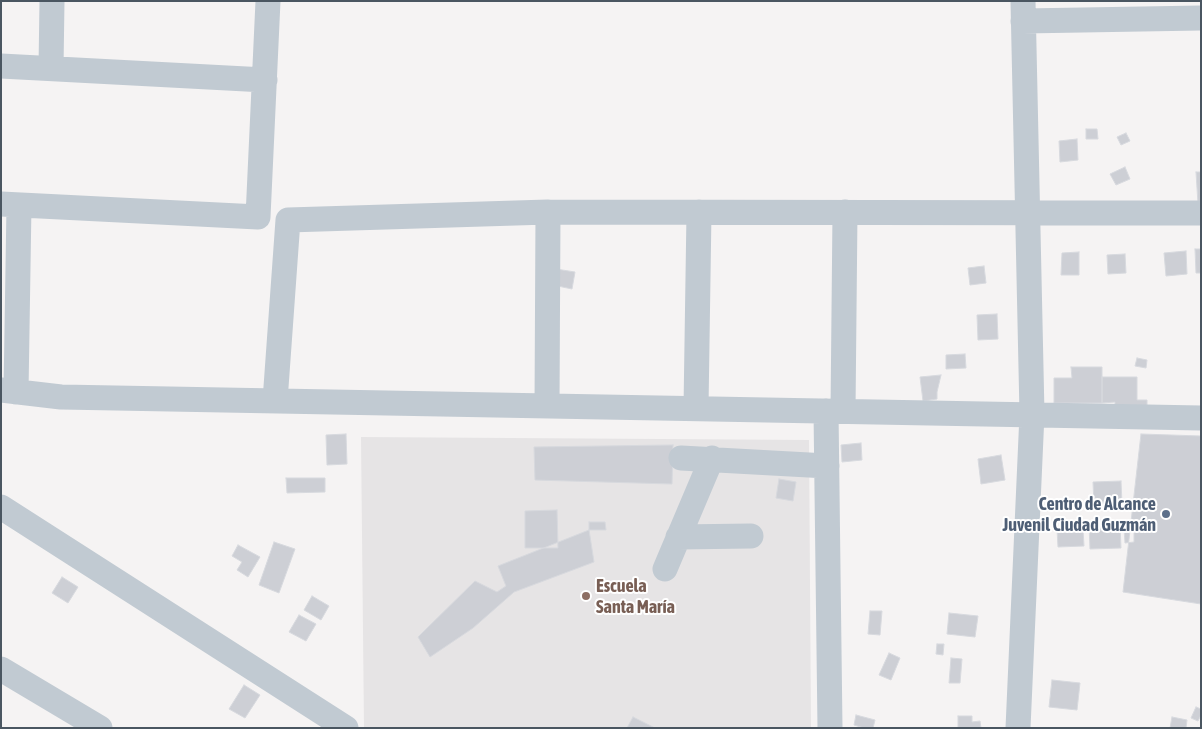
<!DOCTYPE html>
<html>
<head>
<meta charset="utf-8">
<style>
  body { margin:0 }
  #map { position:relative; width:1202px; height:729px; overflow:hidden; background:#f5f3f3; font-family:"Asap Condensed",sans-serif }
  canvas { display:block }
  .frame { position:absolute; inset:0; border:2px solid #4a5661; pointer-events:none }
</style>
</head>
<body>
<div id="map">
<canvas width="1202" height="729"></canvas>
<div class="frame"></div>
</div>
<script>
const ctx = document.querySelector('canvas').getContext('2d');
ctx.lineJoin = 'round';
function fill(path, color) { ctx.fillStyle = color; ctx.fill(path, 'evenodd'); }
const poly = rows => new Path2D(rows.map(r => 'M' + r).join(''));
function strokePath(path, color, width, dash) { ctx.strokeStyle = color; ctx.lineWidth = width; ctx.lineCap = dash ? 'butt' : 'round'; ctx.setLineDash(dash || []); ctx.stroke(path); }
function label(font, color, halo, rows, align = 'center') {
  ctx.font = font + ' "Asap Condensed",sans-serif'; ctx.lineWidth = 4; ctx.setLineDash([]); ctx.textBaseline = 'middle'; ctx.strokeStyle = halo; ctx.fillStyle = color; for (const [text, x, y, turn = 0] of rows) {
    ctx.save(); ctx.translate(x, y); ctx.rotate((+turn || 0) * Math.PI / 180); ctx.textAlign = isNaN(turn) ? turn : align; if (halo) ctx.strokeText(text, 0, 0); ctx.fillText(text, 0, 0); ctx.restore();
  }
}
const education = poly([
  [361,437,809,440,811,728,364,728]
]);
const building = poly([
  [1086,129,1097,129,1098,139,1086,139,1086,129],
  [1126,133,1130,141,1121,145,1117,137,1126,133],
  [1077,139,1078,160,1060,162,1059,141,1077,139],
  [1125,167,1130,179,1116,185,1110,174,1125,167],
  [1196,172,1201,172,1201,204,1198,204,1196,172],
  [1195,249,1201,249,1201,273,1196,273,1195,249],
  [1186,251,1187,274,1166,276,1164,253,1186,251],
  [1079,252,1079,275,1061,275,1062,253,1079,252],
  [1125,254,1126,273,1108,274,1107,255,1125,254],
  [984,266,986,283,970,285,968,268,984,266],
  [556,269,575,272,572,289,553,285,556,269],
  [997,314,998,339,978,340,977,315,997,314],
  [965,354,966,368,946,369,946,355,965,354],
  [1137,358,1147,360,1146,368,1135,366,1137,358],
  [1071,367,1102,367,1102,403,1054,403,1054,378,1072,378,1071,367],
  [941,375,937,392,937,399,923,401,920,377,941,375],
  [1102,377,1137,377,1137,400,1147,400,1147,411,1115,411,1115,402,1102,403,1102,377],
  [346,434,347,464,327,465,326,435,346,434],
  [1141,434,1201,436,1201,604,1123,592,1141,434],
  [861,443,862,460,842,462,841,445,861,443],
  [673,445,672,484,535,480,534,447,673,445],
  [1001,455,1005,480,981,484,978,459,1001,455],
  [286,478,325,478,325,492,287,493,286,478],
  [779,479,796,482,793,501,776,498,779,479],
  [1121,481,1122,504,1094,505,1093,482,1121,481],
  [557,510,558,548,525,548,525,511,557,510],
  [589,522,605,522,606,530,589,530,589,522],
  [1120,524,1121,548,1090,549,1089,525,1120,524],
  [1134,528,1134,542,1125,543,1124,529,1134,528],
  [1057,529,1083,529,1084,546,1058,547,1057,529],
  [589,530,594,562,514,592,473,628,430,657,418,637,475,581,497,592,506,586,498,566,589,530],
  [274,542,295,549,279,593,259,585,274,542],
  [238,545,260,557,248,577,237,570,242,562,232,556,238,545],
  [62,577,78,587,68,603,52,593,62,577],
  [312,596,329,606,321,620,304,610,312,596],
  [870,611,882,611,880,635,868,634,870,611],
  [949,613,978,616,975,637,947,634,949,613],
  [299,615,316,624,306,641,289,632,299,615],
  [937,644,944,644,943,655,936,654,937,644],
  [889,653,900,658,891,680,879,675,889,653],
  [951,658,962,659,960,683,949,683,951,658],
  [1052,680,1080,683,1077,710,1049,707,1052,680],
  [244,685,260,695,245,718,229,709,244,685],
  [1196,707,1201,709,1201,715,1198,721,1191,718,1196,707],
  [856,715,875,720,873,728,864,728,854,725,856,715],
  [958,716,972,716,972,722,980,721,981,728,958,728,958,716],
  [633,717,655,728,627,728,633,717],
  [1172,717,1187,720,1186,728,1170,728,1172,717]
]);
const minor = poly([
  [1023,21,1201,18],
  [1,66,265,80],
  [51,68,52,1],
  [1,204,258,217,268,1],
  [1,390,61,397,1201,418],
  [16,392,19,205],
  [275,401,288,220,548,212,1201,213],
  [547,406,548,212],
  [696,408,699,212],
  [826,411,830,728],
  [843,411,845,212],
  [681,458,827,466],
  [1,507,346,728],
  [678,537,751,536],
  [665,569,712,458],
  [1,669,100,728],
  [1018,728,1032,414,1023,1]
]);
const markers = [
  [1166,514,5,"#5c6f8a"],
  [586,596,5,"#8d6e63"]
];
const serviceNames = [
  ["Centro de Alcance",1156,504],
  ["Juvenil Ciudad Guzmán",1156,525]
];
const educationNames = [
  ["Escuela",596,586],
  ["Santa María",596,607]
];
fill(education, '#e6e4e5');
fill(building, '#cdcfd5');
strokePath(building, '#d7d9de', 1);
strokePath(minor, '#c1cad2', 25);
for (const [x, y, r, color] of markers) { const dot = new Path2D(); dot.arc(x, y, r, 0, 2 * Math.PI); ctx.fillStyle = color; ctx.fill(dot); strokePath(dot, '#fff', 2); }
label('bold 18px', '#4e5e75', '#fff', serviceNames, 'right');
label('bold 18px', '#785e54', '#fff', educationNames, 'left');
</script>
</body>
</html>
